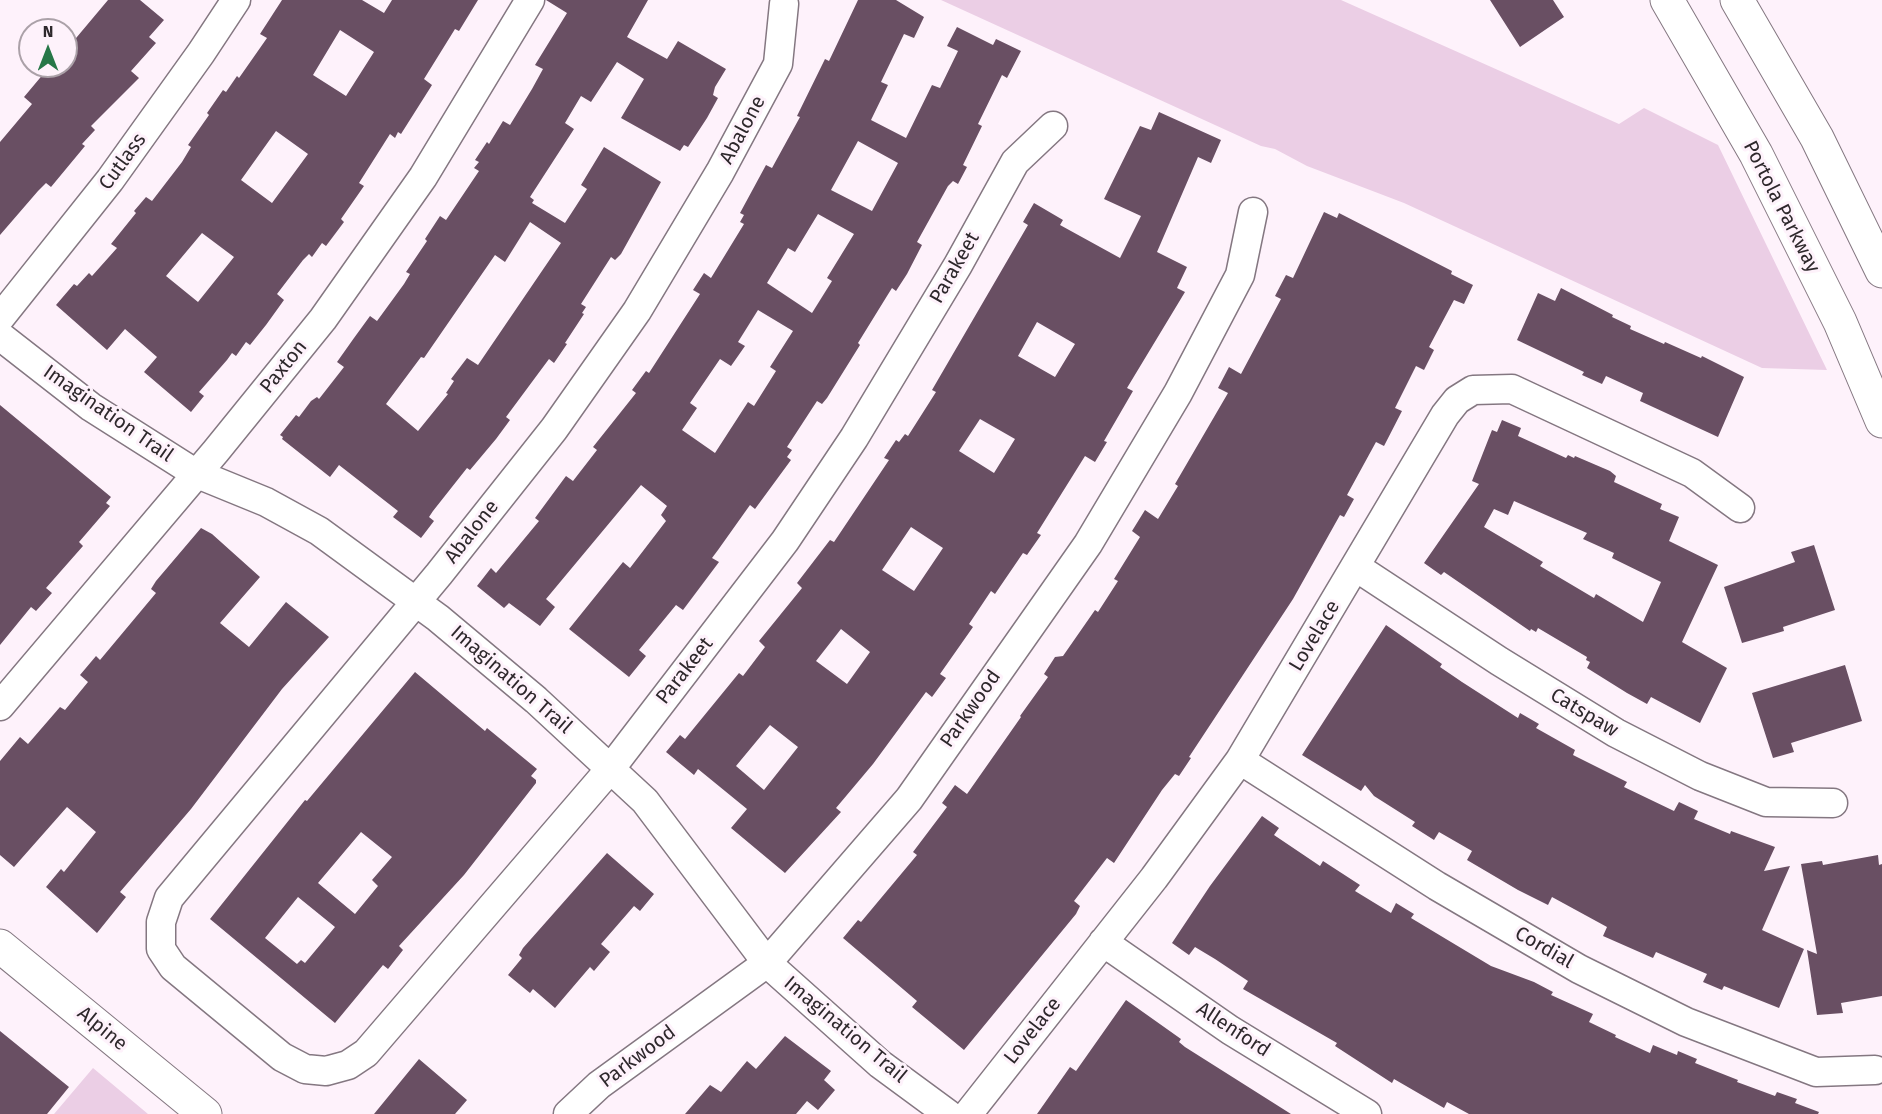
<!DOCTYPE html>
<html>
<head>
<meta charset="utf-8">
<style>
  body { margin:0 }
  #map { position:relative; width:1882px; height:1114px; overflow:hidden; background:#fef2fb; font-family:"Fira Sans",sans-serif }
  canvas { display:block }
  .north { position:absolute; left:18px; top:18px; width:60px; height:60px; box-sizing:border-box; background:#fef2fb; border:2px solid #aba1a8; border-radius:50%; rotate:0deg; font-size:16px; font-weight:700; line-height:24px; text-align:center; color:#2e282c }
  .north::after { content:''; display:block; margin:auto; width:21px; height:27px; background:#277748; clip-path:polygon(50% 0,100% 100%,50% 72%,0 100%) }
</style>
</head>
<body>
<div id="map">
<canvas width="1882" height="1114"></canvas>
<div class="north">N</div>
</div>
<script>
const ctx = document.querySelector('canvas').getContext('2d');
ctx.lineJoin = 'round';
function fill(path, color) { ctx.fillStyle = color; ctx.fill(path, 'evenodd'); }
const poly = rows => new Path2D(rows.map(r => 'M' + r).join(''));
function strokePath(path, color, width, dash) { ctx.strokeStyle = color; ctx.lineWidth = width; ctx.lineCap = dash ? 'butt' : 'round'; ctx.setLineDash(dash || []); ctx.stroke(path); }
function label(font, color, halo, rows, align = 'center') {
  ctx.font = font + ' "Fira Sans",sans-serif'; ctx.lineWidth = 6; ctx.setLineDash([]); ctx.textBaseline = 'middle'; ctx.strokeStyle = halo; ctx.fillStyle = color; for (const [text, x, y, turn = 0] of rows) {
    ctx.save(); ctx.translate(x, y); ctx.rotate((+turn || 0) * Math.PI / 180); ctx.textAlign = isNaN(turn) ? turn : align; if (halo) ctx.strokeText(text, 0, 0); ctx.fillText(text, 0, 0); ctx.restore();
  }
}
const green = poly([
  [941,0,1341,0,1619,124,1644,108,1718,145,1827,370,1762,368,1404,203,1307,166,1275,149,1261,146],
  [93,1068,148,1114,54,1114]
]);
const building = poly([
  [108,0,140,0,164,20,149,37,156,43,131,71,139,78,91,126,95,130,82,144,85,146,51,187,46,183,38,191,0,235,0,142,32,104,24,97,50,66,66,66,66,50],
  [282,0,362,0,384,13,392,0,478,0,459,31,455,29,424,79,432,85,401,134,398,132,395,138,390,134,359,183,364,186,341,219,344,222,326,246,322,243,312,257,309,254,303,260,277,294,284,300,266,325,250,345,246,342,236,356,232,353,227,360,199,392,204,396,191,412,144,372,157,357,125,329,107,350,56,305,74,284,77,286,89,273,92,276,117,248,111,244,136,213,134,211,146,197,152,201,182,162,191,147,188,145,209,115,207,113,223,90,226,92,237,76,239,78,267,38,260,34],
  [340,30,374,52,346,96,313,75],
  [276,131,308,154,272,203,241,180],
  [202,233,234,257,198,302,166,276],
  [546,0,648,0,627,37,667,59,678,41,726,69,715,87,713,95,718,98,707,118,688,147,684,145,680,151,621,118,644,79,617,62,591,102,581,96,565,123,574,129,530,197,534,200,532,203,565,223,587,189,581,185,604,147,661,182,621,254,615,260,611,257,581,304,586,307,582,313,584,314,565,343,567,344,554,363,549,359,506,417,510,420,496,439,470,470,467,468,433,511,429,517,434,521,421,538,393,517,398,511,339,465,330,477,282,439,283,437,280,435,296,415,299,417,311,401,317,397,319,399,344,367,337,362,354,338,370,316,377,321,404,284,410,274,406,272,427,241,425,239,440,216,446,220,479,171,474,168,479,162,475,160,487,142,489,144,503,121,510,125,532,89,543,69,535,65,567,13],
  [530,222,561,243,478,365,467,358,451,379,454,381,446,393,448,394,418,431,386,404,421,357,424,358,495,255,505,262],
  [858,0,896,0,924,17,914,38,904,34,881,82,888,85,871,120,906,138,932,85,940,88,958,51,947,46,957,27,993,45,996,39,1021,51,1007,78,1002,75,978,124,982,126,963,165,967,167,958,184,953,181,948,186,917,242,922,245,907,274,896,291,892,288,887,296,858,343,860,345,827,398,822,404,817,401,787,447,792,450,787,457,791,460,755,509,750,505,718,550,712,558,719,562,683,610,676,605,639,650,646,656,629,677,569,629,623,562,630,568,666,521,661,515,667,506,641,485,546,599,555,607,540,626,509,603,504,608,477,586,491,568,496,573,539,521,535,518,566,476,573,481,597,450,593,447,636,393,632,390,646,371,649,373,700,294,693,290,704,273,711,278,744,224,740,222,744,215,740,213,766,165,772,168,800,117,797,116,825,59,829,61],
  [858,141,898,163,872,211,831,190],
  [818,214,854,234,827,278,832,281,812,313,767,283,788,248,795,252],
  [758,310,793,331,770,367,776,371,754,406,748,402,715,453,682,430,697,408,690,403,720,359,731,366,745,346,738,342],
  [1490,0,1553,0,1564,17,1520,47],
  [1159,112,1221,140,1211,163,1198,157,1157,252,1187,267,1177,288,1185,292,1127,388,1133,391,1104,441,1107,442,1095,462,1085,456,1037,533,1041,535,1027,555,1023,553,995,594,991,591,969,624,973,627,940,674,946,678,932,697,926,692,873,764,836,808,841,812,785,873,731,828,747,809,698,769,694,775,666,752,680,735,685,739,739,673,743,676,765,647,759,641,802,588,797,583,830,540,834,542,889,460,884,458,896,440,899,442,905,434,908,436,936,392,932,390,1028,225,1023,222,1034,203,1063,220,1060,225,1120,258,1141,216,1104,199,1140,126,1151,130],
  [1037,322,1075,344,1055,377,1018,356],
  [980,419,1015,439,994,473,959,451],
  [911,527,943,548,914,591,882,570],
  [841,629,870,652,847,684,816,661],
  [770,725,798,747,764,790,736,766],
  [1324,212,1337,218,1339,213,1452,271,1451,274,1473,285,1464,304,1454,300,1429,347,1434,350,1424,370,1416,366,1395,408,1402,411,1384,446,1376,442,1347,495,1354,499,1344,517,1340,515,1293,599,1189,757,1191,758,1179,776,1175,774,1162,790,1114,863,1107,858,1074,901,1080,906,1076,914,964,1050,912,1007,917,1001,843,938,858,920,861,922,917,855,913,852,947,807,942,803,955,785,967,794,1021,717,1020,716,1048,677,1044,674,1055,657,1063,656,1095,610,1098,612,1118,581,1114,579,1140,537,1132,531,1145,510,1158,519,1178,486,1175,484,1228,393,1218,388,1229,367,1241,374,1281,299,1275,296,1286,275,1293,278],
  [1561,288,1613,315,1612,317,1631,326,1630,329,1664,344,1665,342,1701,358,1702,356,1744,377,1718,437,1640,401,1643,393,1606,376,1602,384,1582,375,1584,372,1517,340,1538,293,1555,301],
  [0,405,111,497,106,503,110,506,79,542,83,546,46,588,52,593,36,611,31,607,0,645],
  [1502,420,1521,428,1518,436,1566,458,1568,455,1574,458,1575,456,1610,471,1616,476,1614,482,1662,504,1660,509,1679,517,1669,541,1718,565,1682,642,1727,668,1700,723,1651,697,1647,704,1627,693,1587,668,1590,662,1586,660,1587,657,1538,628,1536,632,1531,629,1530,631,1444,572,1441,575,1424,563,1479,484,1472,481,1492,430,1497,432],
  [1514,501,1587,533,1583,539,1614,553,1612,558,1661,582,1643,622,1596,594,1594,598,1540,566,1543,562,1484,527,1494,509,1508,515],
  [201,528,212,534,260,577,220,623,249,647,286,602,329,637,282,689,191,809,120,892,126,897,97,933,46,887,61,869,64,872,96,832,67,807,14,867,0,855,0,761,20,737,28,744,60,707,65,710,88,682,80,675,96,656,100,660,156,593,151,589,156,581],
  [1814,545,1835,610,1783,627,1784,631,1742,643,1724,587,1795,562,1791,552],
  [1386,625,1442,664,1440,667,1462,682,1518,718,1520,713,1539,724,1536,728,1575,750,1573,755,1627,782,1624,787,1674,811,1679,802,1698,811,1694,819,1730,834,1731,831,1775,847,1764,871,1790,866,1762,930,1804,949,1779,1008,1724,986,1722,990,1703,982,1707,974,1656,952,1653,958,1603,936,1607,927,1552,897,1548,905,1518,890,1467,860,1472,851,1439,832,1434,840,1412,826,1415,822,1374,796,1365,785,1361,791,1302,755],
  [1845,665,1862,721,1791,743,1794,752,1773,758,1752,693],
  [415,672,485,731,487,728,537,769,531,776,536,780,536,783,464,875,399,946,403,950,388,969,383,965,335,1023,210,919,305,800,307,801],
  [361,832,392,857,372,880,378,886,355,914,318,883],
  [298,897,335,927,305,963,301,960,297,964,265,938],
  [1262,816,1279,828,1274,835,1320,866,1323,861,1360,885,1355,891,1391,913,1396,903,1414,914,1411,918,1491,966,1534,982,1553,992,1551,995,1593,1014,1589,1022,1616,1035,1615,1037,1650,1053,1653,1045,1677,1055,1678,1051,1697,1059,1695,1063,1738,1080,1737,1082,1775,1096,1777,1092,1797,1099,1795,1103,1819,1112,1818,1114,1469,1114,1447,1102,1444,1108,1394,1079,1392,1083,1335,1046,1337,1043,1243,989,1248,981,1215,959,1195,947,1189,955,1172,943,1210,886],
  [607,853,654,894,640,911,634,906,601,944,610,952,594,971,590,967,555,1008,533,989,530,993,508,975,522,958,519,955,523,948],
  [1878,855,1879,865,1882,864,1882,996,1841,1003,1843,1013,1817,1015,1807,950,1817,954,1801,864,1822,861,1823,865],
  [1126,1000,1181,1039,1179,1042,1185,1047,1291,1114,1037,1114,1070,1067,1076,1071],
  [0,1031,69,1087,47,1114,0,1114],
  [785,1036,831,1071,824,1080,835,1090,818,1110,807,1101,796,1114,685,1114,710,1085,721,1092,747,1061,756,1069],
  [419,1059,467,1100,455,1114,374,1114]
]);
const street = poly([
  [784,4,778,64,720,172,637,311,554,429,439,574,169,898,161,922,161,949,173,967,282,1057,305,1069,326,1071,348,1065,366,1053,611,768,785,541,854,438,958,265,1015,162,1053,126],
  [0,318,110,180,201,53,236,0],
  [0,336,91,407,195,473,266,502,319,531,438,618,536,700,645,801,767,963,880,1064,948,1114],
  [1356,567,1499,661,1616,733,1700,776,1766,802,1833,803],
  [0,706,216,451,323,319,423,177,530,0],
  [1240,760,1437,886,1579,969,1686,1022,1816,1072,1875,1070],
  [1103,942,1230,1030,1367,1114],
  [568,1114,599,1085,767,963,909,799,1088,544,1178,393,1240,275,1253,212],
  [968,1114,1154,878,1240,760,1445,415,1457,400,1473,390,1512,389,1692,473,1740,508]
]);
const secondary = poly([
  [0,946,205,1114]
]);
const primary = poly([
  [1667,0,1756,154,1840,322,1882,421],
  [1737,0,1817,138,1882,271]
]);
const streetNames = [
  ["Abalone",743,130,-62],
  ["Cutlass",123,162,-54],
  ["Portola Parkway",1781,207,63],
  ["Parakeet",955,268,-60],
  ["Paxton",284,367,-51],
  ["Imagination Trail",108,414,35],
  ["Abalone",472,532,-52],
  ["Lovelace",1315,636,-59],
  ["Parakeet",685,671,-52],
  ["Imagination Trail",511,680,41],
  ["Parkwood",971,709,-55],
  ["Catspaw",1584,713,31],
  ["Cordial",1544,948,30],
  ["Alpine",102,1029,39],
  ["Imagination Trail",845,1030,40],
  ["Allenford",1233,1030,33],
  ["Lovelace",1033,1031,-52],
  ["Parkwood",638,1057,-37]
];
fill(green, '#ebcee5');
fill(building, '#694f63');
strokePath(street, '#847781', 31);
strokePath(secondary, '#847781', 35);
strokePath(primary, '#847781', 35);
strokePath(street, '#fff', 28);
strokePath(secondary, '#fff', 33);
strokePath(primary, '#fff', 33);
label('20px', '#2e282c', '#fef2fb', streetNames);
</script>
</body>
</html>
